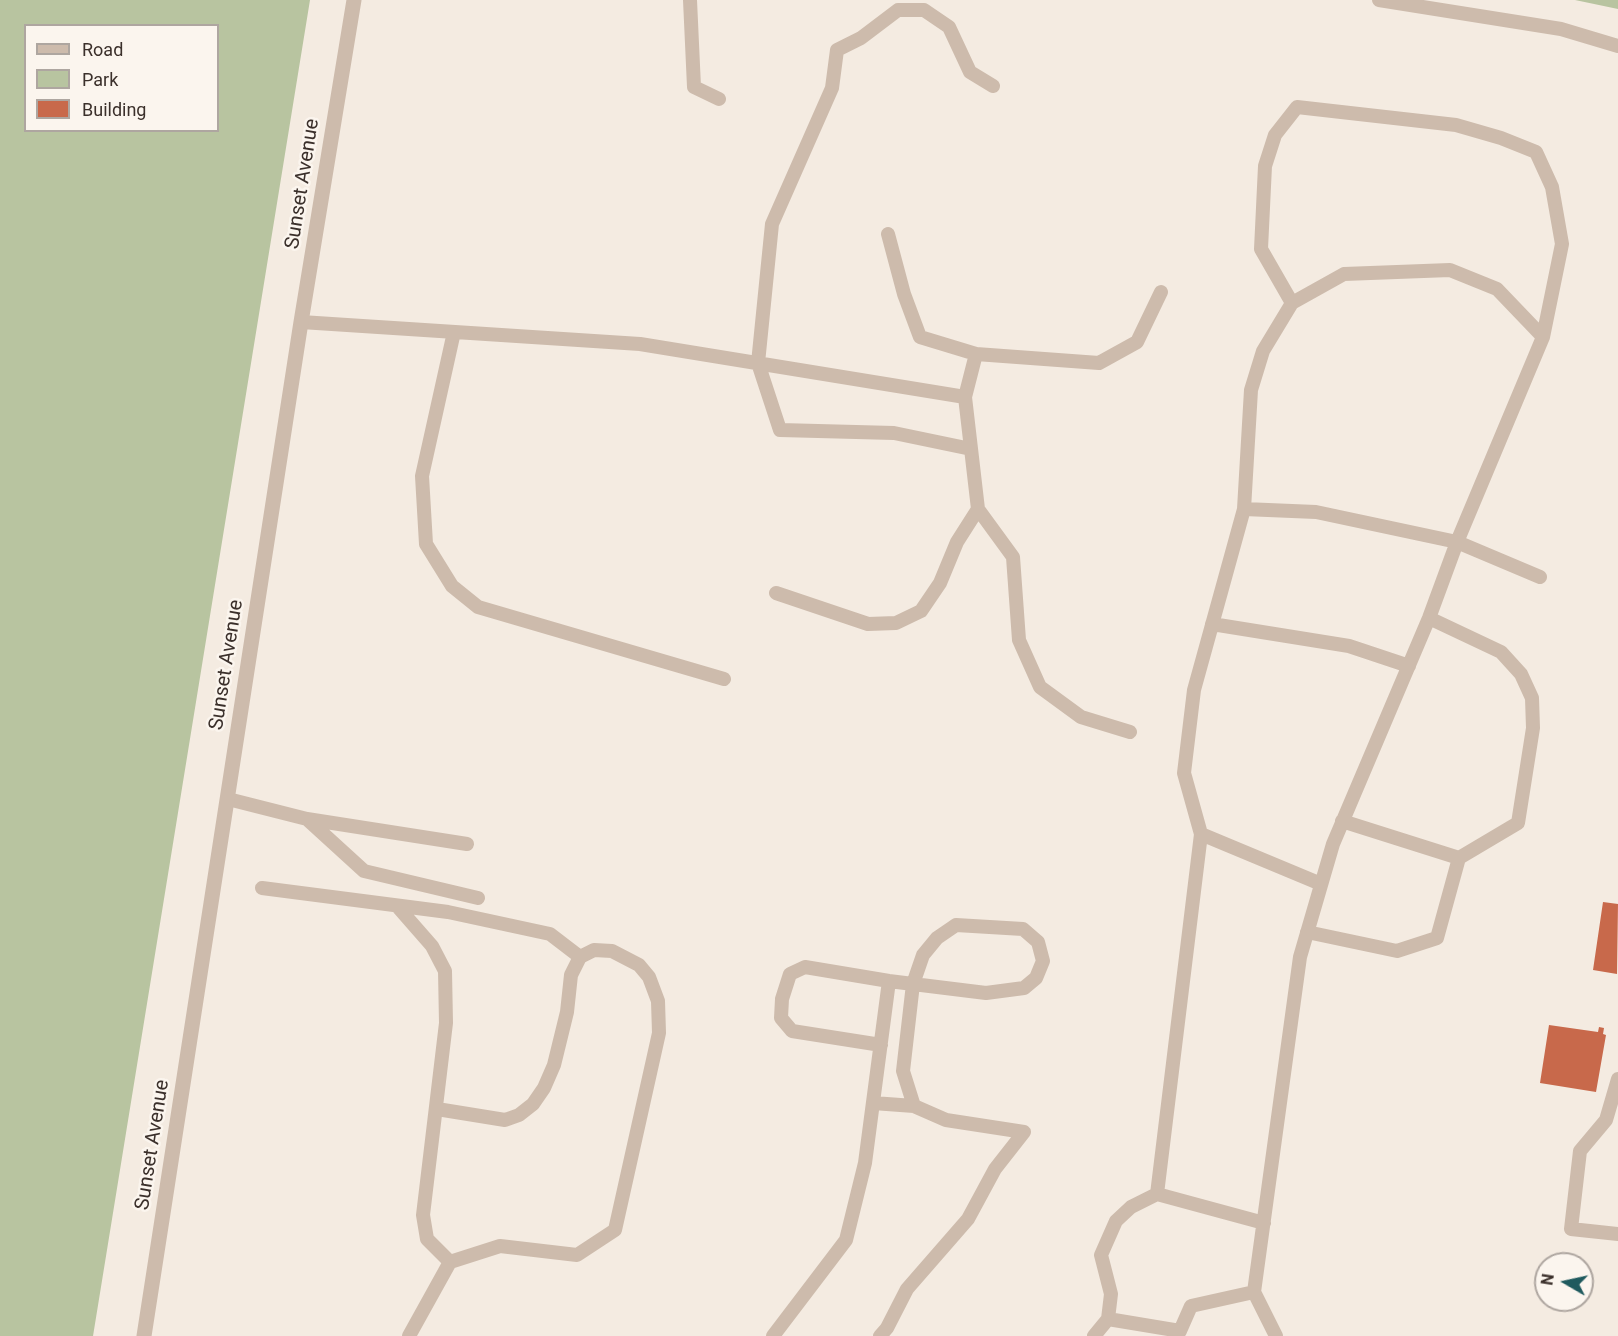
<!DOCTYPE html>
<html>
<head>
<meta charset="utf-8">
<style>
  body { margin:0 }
  #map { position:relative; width:1618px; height:1336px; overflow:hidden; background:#f4ebe1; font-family:Roboto,sans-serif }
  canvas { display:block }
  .legend { position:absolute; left:24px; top:24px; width:195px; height:108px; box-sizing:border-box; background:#fbf5ee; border:2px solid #aea6a0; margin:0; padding:8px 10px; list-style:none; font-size:18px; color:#3b302b }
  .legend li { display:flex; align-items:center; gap:12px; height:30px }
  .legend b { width:30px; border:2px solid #aea6a0 }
  .north { position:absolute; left:1534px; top:1252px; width:60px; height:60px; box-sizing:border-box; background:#fbf5ee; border:2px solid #aea6a0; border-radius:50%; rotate:279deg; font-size:16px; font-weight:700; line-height:24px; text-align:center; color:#3b302b }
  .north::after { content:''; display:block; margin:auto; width:21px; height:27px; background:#1f5a5e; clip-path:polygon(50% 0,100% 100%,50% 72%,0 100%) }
</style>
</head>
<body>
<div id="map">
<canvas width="1618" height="1336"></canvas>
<ul class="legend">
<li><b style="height:8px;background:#cdbbac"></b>Road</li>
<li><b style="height:16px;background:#b8c4a0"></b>Park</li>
<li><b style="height:16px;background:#c8694b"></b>Building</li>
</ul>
<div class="north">N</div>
</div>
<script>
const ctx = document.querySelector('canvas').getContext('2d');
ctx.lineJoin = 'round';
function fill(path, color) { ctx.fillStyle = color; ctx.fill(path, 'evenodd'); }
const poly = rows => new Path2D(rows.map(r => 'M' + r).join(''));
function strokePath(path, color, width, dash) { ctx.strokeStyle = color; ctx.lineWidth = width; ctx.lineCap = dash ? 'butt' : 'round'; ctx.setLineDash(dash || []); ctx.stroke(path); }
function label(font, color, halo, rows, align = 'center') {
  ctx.font = font + ' Roboto,sans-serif'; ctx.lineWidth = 5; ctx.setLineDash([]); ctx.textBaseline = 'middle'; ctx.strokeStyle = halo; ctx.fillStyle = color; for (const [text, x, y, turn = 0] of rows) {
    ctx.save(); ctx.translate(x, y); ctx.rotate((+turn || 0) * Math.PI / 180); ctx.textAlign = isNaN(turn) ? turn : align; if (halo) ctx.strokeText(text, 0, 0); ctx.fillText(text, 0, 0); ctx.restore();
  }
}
const green = poly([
  [0,0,310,0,93,1336,0,1336],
  [26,26,218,26,218,130,26,130],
  [1575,0,1618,0,1618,9]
]);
const building = poly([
  [1603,902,1618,904,1617,974,1593,970],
  [1549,1025,1598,1032,1599,1027,1604,1028,1603,1034,1606,1035,1596,1092,1540,1083]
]);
const lane = poly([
  [690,0,694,87,719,99],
  [1379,0,1561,29,1618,46],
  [888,234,904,294,920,337,976,354],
  [301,322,640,344,965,397,978,509,957,542,940,583,921,611,896,623,868,624,776,593],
  [454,332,422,476,426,544,452,586,478,607,724,679],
  [965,397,976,354,1099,363,1137,342,1161,292],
  [971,449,894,433,780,430,758,363,772,224,832,88,837,50,861,38,898,10,924,10,949,27,970,72,993,86],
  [978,509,1013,557,1019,640,1040,687,1081,717,1130,732],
  [1244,509,1316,512,1457,542,1540,577],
  [1429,618,1501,652,1521,674,1532,698,1533,728,1518,823,1459,858],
  [1212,624,1349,646,1409,666],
  [228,799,307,819,364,871,478,898],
  [307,819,467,844],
  [1201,834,1321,884],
  [262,888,448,912,550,934,580,957],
  [397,906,432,946,445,971,446,1023,423,1215,427,1239,450,1262],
  [1307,932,1397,951,1437,938,1459,858,1342,821],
  [1618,1079,1606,1120,1580,1151,1571,1229,1618,1234],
  [873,1103,914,1106],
  [1264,1223,1157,1194,1201,834,1184,773,1194,690,1244,509,1251,390,1263,351,1292,303,1344,274,1450,270,1497,289,1543,337],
  [1108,1319,1180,1331,1191,1306,1254,1292],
  [409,1336,450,1262,500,1246,577,1255,615,1230,659,1033,658,1001,649,977,639,965,612,951,594,950,580,957,571,975,567,1012,554,1065,544,1088,533,1104,519,1115,505,1120,437,1109],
  [773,1336,846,1240,865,1163,889,981],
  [880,1336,887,1328,907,1289,968,1219,995,1169,1024,1132,946,1120,914,1106,903,1071,913,984,923,955,937,938,956,925,1023,929,1038,942,1043,961,1036,978,1024,988,986,993,913,984,889,981,805,967,790,974,782,999,781,1018,792,1031,881,1045],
  [1094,1336,1108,1319,1111,1294,1101,1255,1116,1221,1131,1207,1157,1194],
  [1276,1336,1254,1292,1300,957,1333,844,1429,618,1457,542,1543,337,1562,244,1552,187,1536,152,1501,138,1456,125,1297,107,1275,135,1265,166,1261,249,1292,303]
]);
const street = poly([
  [144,1336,301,322,354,0]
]);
const streetNames = [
  ["Sunset Avenue",303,184,-81],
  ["Sunset Avenue",227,665,-81],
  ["Sunset Avenue",153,1145,-81]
];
fill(green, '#b8c4a0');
fill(building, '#c8694b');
strokePath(lane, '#cdbbac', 14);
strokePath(street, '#cdbbac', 15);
label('20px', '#3b302b', '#fbf5ee', streetNames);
</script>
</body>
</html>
